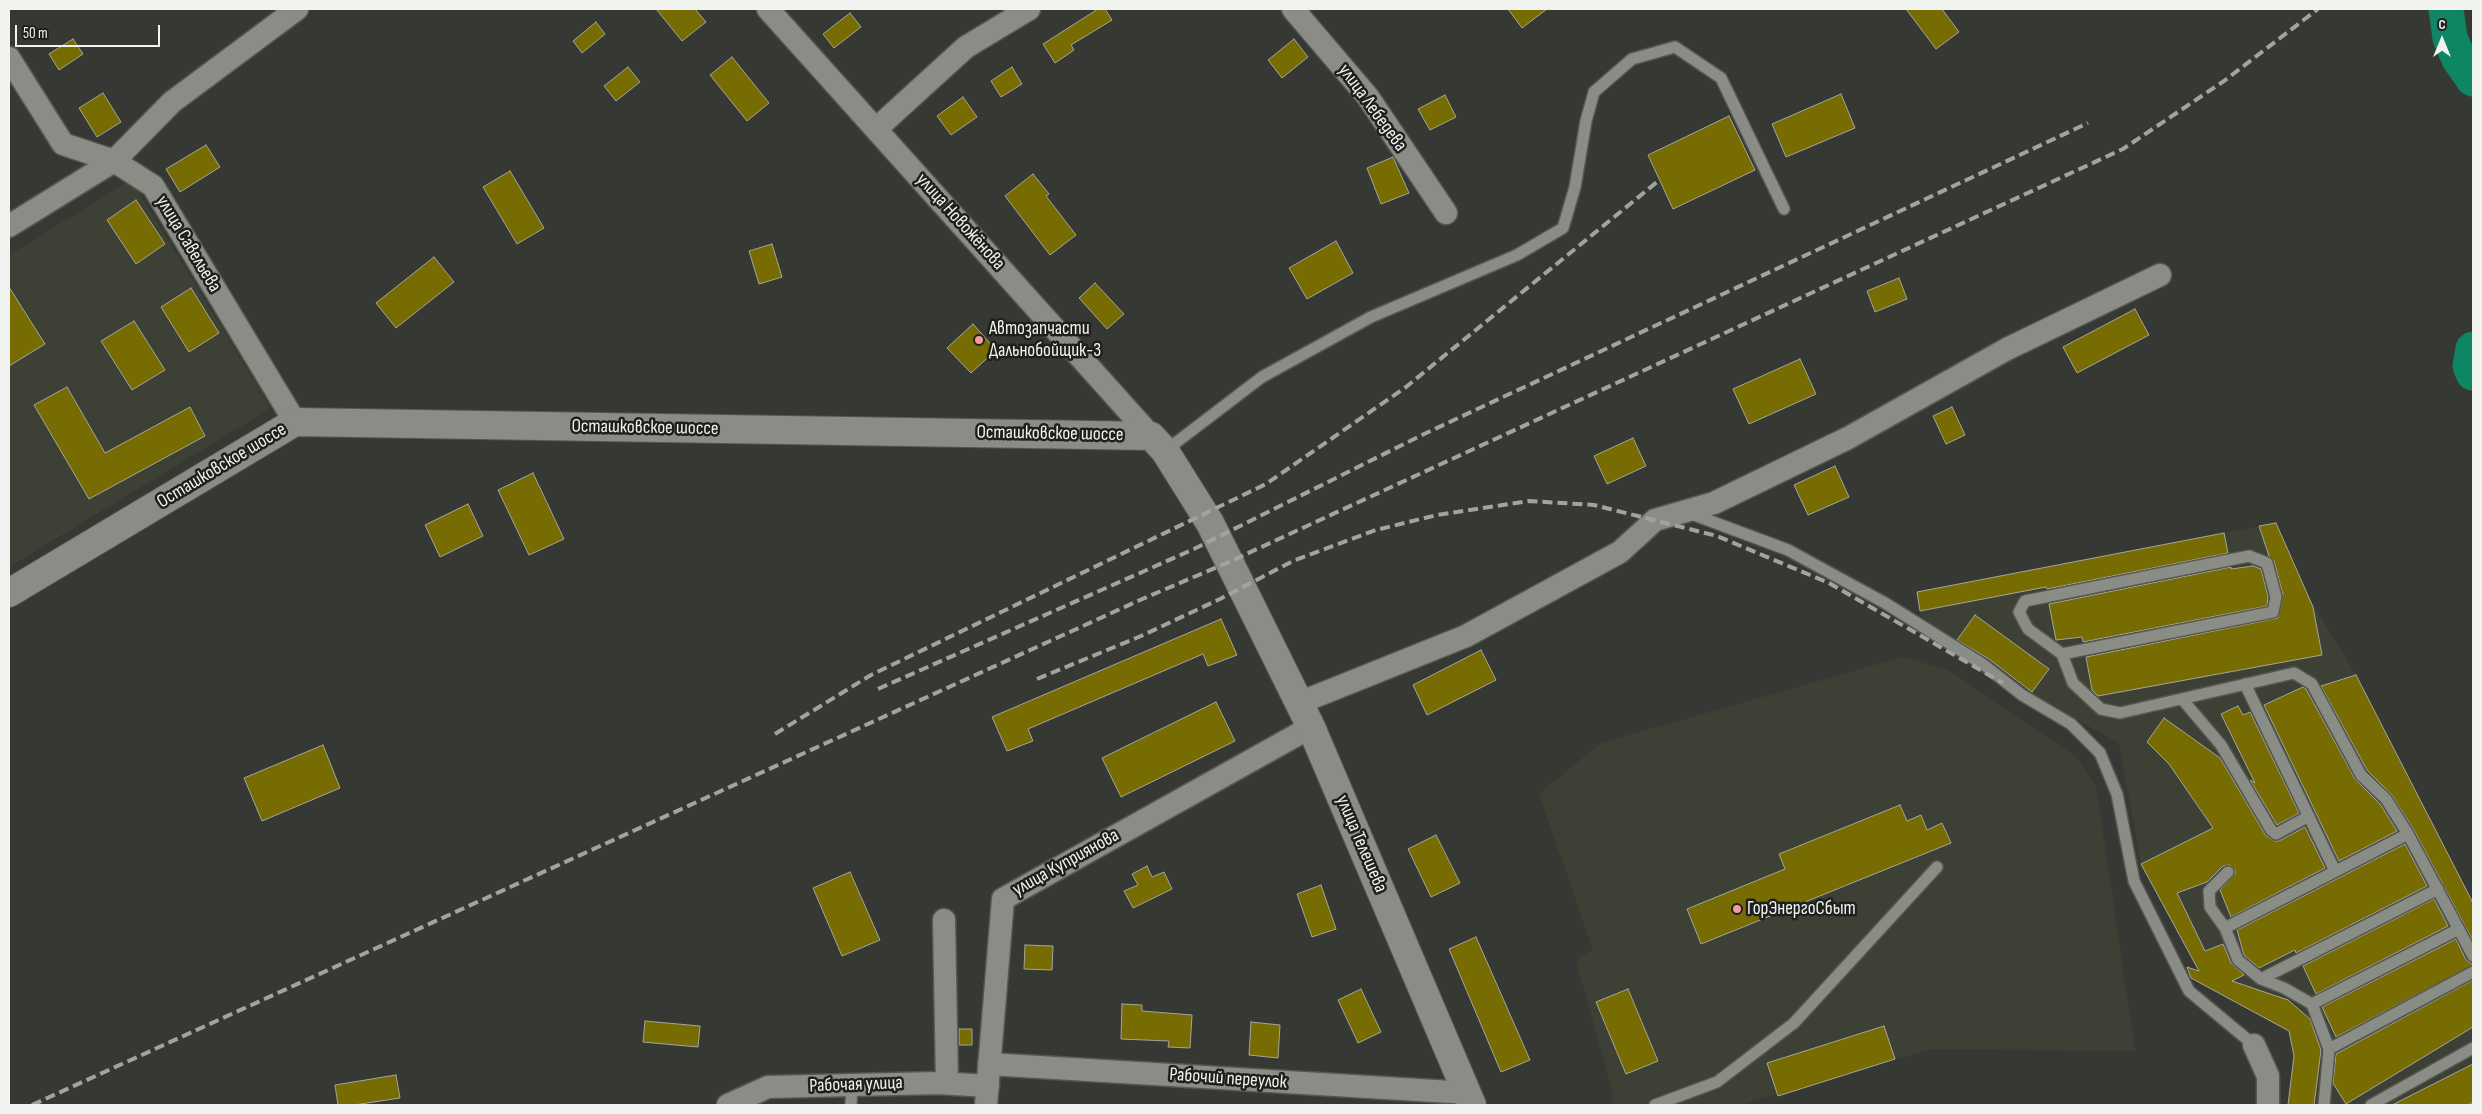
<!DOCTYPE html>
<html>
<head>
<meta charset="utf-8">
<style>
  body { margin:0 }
  #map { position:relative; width:2482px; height:1114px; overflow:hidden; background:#363933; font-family:"Sofia Sans Condensed",sans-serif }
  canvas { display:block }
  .frame { position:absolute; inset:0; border:10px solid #f1f3ee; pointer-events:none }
  .north { position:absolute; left:2417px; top:15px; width:50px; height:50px; -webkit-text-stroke:4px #1e201d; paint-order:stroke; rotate:0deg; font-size:14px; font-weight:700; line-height:20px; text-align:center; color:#f1f3ee }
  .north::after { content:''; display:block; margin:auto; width:18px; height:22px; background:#f1f3ee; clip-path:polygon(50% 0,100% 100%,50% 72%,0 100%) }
  .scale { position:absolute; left:15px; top:25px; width:145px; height:22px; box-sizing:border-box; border:2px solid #f1f3ee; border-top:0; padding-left:6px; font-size:15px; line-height:18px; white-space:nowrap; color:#f1f3ee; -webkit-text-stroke:4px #1e201d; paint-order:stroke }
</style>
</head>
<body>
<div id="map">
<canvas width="2482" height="1114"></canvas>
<div class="frame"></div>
<div class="north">С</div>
<div class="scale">50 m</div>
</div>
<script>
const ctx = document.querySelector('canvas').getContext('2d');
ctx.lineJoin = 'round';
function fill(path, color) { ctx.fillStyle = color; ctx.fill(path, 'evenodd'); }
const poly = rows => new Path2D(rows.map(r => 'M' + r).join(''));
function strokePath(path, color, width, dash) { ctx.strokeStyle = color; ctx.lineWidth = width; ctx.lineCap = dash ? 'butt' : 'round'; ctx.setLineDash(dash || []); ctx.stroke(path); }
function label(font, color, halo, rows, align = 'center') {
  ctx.font = font + ' "Sofia Sans Condensed",sans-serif'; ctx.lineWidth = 5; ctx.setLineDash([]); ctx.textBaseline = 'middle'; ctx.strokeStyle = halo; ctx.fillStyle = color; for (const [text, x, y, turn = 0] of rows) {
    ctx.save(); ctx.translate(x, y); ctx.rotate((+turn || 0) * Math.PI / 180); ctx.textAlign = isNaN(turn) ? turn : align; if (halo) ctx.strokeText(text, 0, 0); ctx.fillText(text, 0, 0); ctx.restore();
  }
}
const built = poly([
  [131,180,271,408,9,567,9,255],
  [2276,523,2307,594,2356,675,2473,903,2473,1105,2288,1105,2294,1056,2289,1031,2208,987,2141,864,2119,743,2031,694,1921,616,1917,592],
  [1903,657,1950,671,2075,756,2096,785,2135,1051,1930,1049,1741,1105,1613,1105,1611,1087,1576,960,1593,949,1539,794,1601,743]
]);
const river = poly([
  [2446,9,2450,38,2459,59,2473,79],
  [2473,349,2470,366,2473,373]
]);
const building = poly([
  [656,9,695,9,706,22,682,41,656,9],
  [1098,9,1105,9,1112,20,1071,45,1074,50,1055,63,1043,44,1098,9],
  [1508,9,1547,9,1522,28,1508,9],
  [1906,9,1942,9,1959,32,1936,49,1906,9],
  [850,13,861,27,834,48,823,34,850,13],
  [596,22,605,34,582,53,573,41,596,22],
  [73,39,83,54,59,70,49,54,73,39],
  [1294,39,1308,57,1282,78,1268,60,1294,39],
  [732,57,769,103,747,121,710,75,732,57],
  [628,67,640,82,616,101,604,86,628,67],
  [1012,67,1022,84,1001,97,991,81,1012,67],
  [103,93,121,122,97,137,79,108,103,93],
  [1841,94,1855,128,1786,157,1772,124,1841,94],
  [1445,95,1456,117,1430,130,1418,109,1445,95],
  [963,97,977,117,951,135,937,116,963,97],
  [1729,116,1755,170,1673,209,1648,155,1729,116],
  [206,145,220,167,180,192,166,169,206,145],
  [1393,157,1409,193,1381,204,1367,168,1393,157],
  [510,171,544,228,517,244,483,187,510,171],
  [1033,174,1049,194,1046,196,1076,235,1050,255,1005,196,1033,174],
  [136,200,165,244,136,264,107,220,136,200],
  [1336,241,1353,273,1307,299,1289,268,1336,241],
  [772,244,782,277,759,284,749,251,772,244],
  [434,257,454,282,396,328,376,303,434,257],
  [1899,278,1907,299,1875,312,1867,291,1899,278],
  [1095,283,1124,314,1107,329,1079,298,1095,283],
  [9,287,45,344,9,366,9,287],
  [191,288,219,333,189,352,161,307,191,288],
  [2135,309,2149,335,2077,373,2063,347,2135,309],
  [134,321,165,370,132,390,101,341,134,321],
  [973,324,996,350,971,373,947,348,973,324],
  [1800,359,1816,394,1749,424,1733,389,1800,359],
  [67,387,105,453,190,407,205,436,89,499,34,405,67,387],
  [1952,407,1965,435,1946,444,1933,416,1952,407],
  [1633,438,1646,466,1607,484,1594,456,1633,438],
  [1835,466,1849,497,1808,515,1794,485,1835,466],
  [533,473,564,539,529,555,498,490,533,473],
  [468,504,483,536,440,557,425,525,468,504],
  [2276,523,2313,607,2322,655,2098,696,2092,690,2086,657,2278,618,2283,595,2274,561,2269,556,2259,526,2276,523],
  [2224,533,2228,553,2047,589,2046,587,1920,611,1917,592,2224,533],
  [2253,566,2261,569,2268,597,2267,606,2083,642,2082,637,2056,640,2049,604,2231,567,2231,569,2253,566],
  [1975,615,2049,669,2032,692,1989,659,1957,640,1975,615],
  [1221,619,1237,655,1208,666,1203,654,1028,729,1033,741,1007,751,992,717,1221,619],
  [1481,650,1496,680,1427,715,1413,685,1481,650],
  [2356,675,2473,903,2473,941,2414,830,2392,795,2367,770,2321,686,2356,675],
  [2303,687,2306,689,2355,779,2380,804,2397,831,2339,861,2264,705,2303,687],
  [1216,702,1235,741,1121,797,1102,758,1216,702],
  [2238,706,2243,715,2250,712,2299,813,2277,825,2250,780,2255,783,2221,714,2238,706],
  [2164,718,2220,758,2266,836,2275,841,2279,841,2305,827,2325,868,2231,917,2220,890,2235,874,2235,870,2230,865,2223,866,2207,882,2177,893,2205,951,2223,944,2231,963,2244,975,2232,981,2288,1000,2310,1019,2321,1050,2314,1105,2288,1105,2294,1056,2289,1031,2191,978,2187,967,2199,971,2141,864,2213,828,2169,764,2147,742,2164,718],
  [323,745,340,788,262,821,244,778,323,745],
  [1900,805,1907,821,1921,815,1927,830,1942,823,1951,843,1701,944,1687,909,1785,869,1779,854,1900,805],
  [1436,835,1460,883,1431,897,1408,849,1436,835],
  [2405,844,2427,886,2296,953,2295,950,2259,968,2244,955,2237,930,2405,844],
  [1147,866,1152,877,1164,872,1172,889,1133,908,1124,891,1138,885,1132,874,1147,866],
  [850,872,880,940,842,956,813,888,850,872],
  [1321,885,1336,929,1312,937,1297,894,1321,885],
  [2434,899,2448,926,2316,994,2303,966,2434,899],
  [1476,937,1530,1060,1501,1072,1449,949,1476,937],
  [2456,939,2466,960,2473,965,2336,1037,2322,1007,2456,939],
  [1025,945,1053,946,1052,970,1024,969,1025,945],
  [2473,980,2473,1027,2346,1104,2333,1083,2336,1054,2473,980],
  [1361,989,1381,1032,1358,1043,1338,1000,1361,989],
  [1628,989,1658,1061,1626,1074,1596,1002,1628,989],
  [1122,1004,1142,1005,1142,1011,1192,1015,1190,1048,1168,1047,1169,1041,1121,1039,1122,1004],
  [645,1021,700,1026,698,1047,643,1042,645,1021],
  [1251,1022,1280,1025,1278,1058,1249,1055,1251,1022],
  [1884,1026,1895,1059,1778,1096,1767,1063,1884,1026],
  [959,1029,972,1029,972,1045,959,1045,959,1029],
  [2473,1064,2473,1102,2468,1105,2392,1105,2473,1064],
  [396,1075,400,1098,354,1105,338,1105,335,1085,396,1075]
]);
const service = poly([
  [1165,451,1262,377,1371,317,1517,255,1563,228,1575,187,1586,121,1594,92,1632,59,1675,47,1721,78,1784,209],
  [1689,513,1788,550,1885,603,1984,665,2022,695,2071,724,2100,753,2117,794,2134,881,2189,991,2254,1045],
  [2062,654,2273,612,2276,597,2267,563,2249,556,2025,601,2019,612,2028,629,2062,654,2073,683,2101,709,2120,713,2294,673,2312,684,2361,775,2386,799,2408,834,2473,956],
  [2245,684,2335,871],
  [2182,699,2221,745,2271,830,2276,834,2309,816],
  [2228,872,2209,891,2210,907,2225,928,2238,960,2261,979,2284,988,2312,1004,2329,1049,2324,1105],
  [2225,928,2408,834],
  [2261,979,2438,889],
  [2312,1004,2459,929],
  [2329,1049,2473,972],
  [851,1105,852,1085],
  [1655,1105,1717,1082,1794,1023,1937,867],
  [2371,1105,2473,1048]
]);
const minor = poly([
  [768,9,1151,436],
  [1293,9,1368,97,1446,213],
  [9,58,63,144,114,161,153,186,295,422],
  [876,129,966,47,1029,9],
  [9,226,114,161,172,102,297,9],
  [1299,703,1466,636,1620,552,1655,520,1714,503,1848,438,2007,349,2160,275],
  [944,920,947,1083],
  [2254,1045,2268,1076,2268,1105],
  [989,1064,1468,1093],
  [728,1105,768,1087,938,1083,988,1086],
  [986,1105,1003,899,1311,727]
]);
const tertiary = poly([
  [9,593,295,422,1151,436,1165,451,1210,523,1311,727,1472,1105]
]);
const rail = poly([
  [1037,679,1141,636,1220,599,1293,561,1376,530,1437,515,1529,501,1594,505,1717,536,1829,583,2003,683],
  [878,689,1194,549,1422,435,2088,123],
  [775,734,871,675,1266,484,1406,387,1657,182],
  [32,1105,1140,600,1229,562,2123,149,2224,81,2318,9]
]);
const markers = [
  [979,340,5,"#f59b9e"],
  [1737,909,5,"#f59b9e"]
];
const streetNames = [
  ["улица Лебедева",1372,108,54],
  ["улица Новожёнова",960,222,48],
  ["улица Савельева",188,244,59],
  ["Осташковское шоссе",645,428,1],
  ["Осташковское шоссе",1050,434,1],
  ["Осташковское шоссе",222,466,-31],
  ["улица Телешева",1361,844,67],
  ["улица Куприянова",1066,863,-29],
  ["Рабочий переулок",1228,1079,4],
  ["Рабочая улица",856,1085,-2]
];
const poiNames = [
  ["Автозапчасти",989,329],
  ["Дальнобойщик-3",989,351],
  ["ГорЭнергоСбыт",1747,909]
];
fill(built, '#3d4135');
strokePath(river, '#0f8663', 35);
fill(building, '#776c01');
strokePath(building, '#a6a59d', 1);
strokePath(service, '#555751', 14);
strokePath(minor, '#555751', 25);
strokePath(tertiary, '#555751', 30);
strokePath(service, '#8a8d86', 11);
strokePath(minor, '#8a8d86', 22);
strokePath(tertiary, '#8a8d86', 28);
strokePath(rail, '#a1a39e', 4, [10, 5]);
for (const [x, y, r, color] of markers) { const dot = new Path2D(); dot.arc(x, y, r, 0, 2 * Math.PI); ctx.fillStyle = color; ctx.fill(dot); strokePath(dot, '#1e201d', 2); }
label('19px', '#f1f3ee', '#1e201d', streetNames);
label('19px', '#f1f3ee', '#1e201d', poiNames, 'left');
</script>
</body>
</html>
